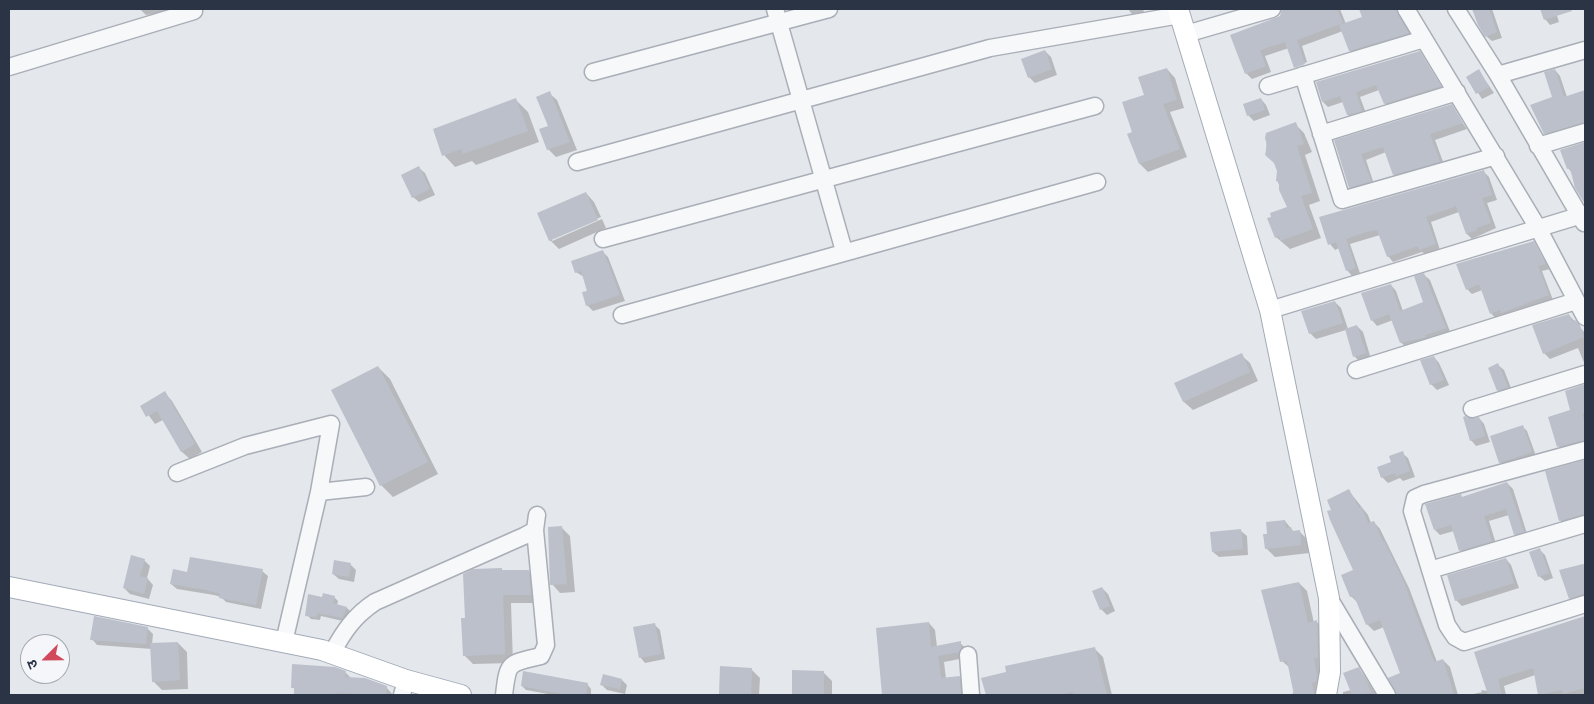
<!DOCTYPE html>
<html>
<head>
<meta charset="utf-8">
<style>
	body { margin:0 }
	#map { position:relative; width:1594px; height:704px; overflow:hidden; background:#e4e7ec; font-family:"PT Sans","Noto Sans Devanagari",sans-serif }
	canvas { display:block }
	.frame { position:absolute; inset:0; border:10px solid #2b3445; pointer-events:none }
	.north { position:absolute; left:20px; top:634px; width:50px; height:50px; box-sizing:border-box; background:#f4f6f9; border:1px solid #a4a8b1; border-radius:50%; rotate:247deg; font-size:14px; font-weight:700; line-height:20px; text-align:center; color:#2b3445 }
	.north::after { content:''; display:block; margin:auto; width:18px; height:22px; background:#d1495b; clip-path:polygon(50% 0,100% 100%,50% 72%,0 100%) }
</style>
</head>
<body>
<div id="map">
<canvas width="1594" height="704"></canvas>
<div class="frame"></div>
<div class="north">उ</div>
</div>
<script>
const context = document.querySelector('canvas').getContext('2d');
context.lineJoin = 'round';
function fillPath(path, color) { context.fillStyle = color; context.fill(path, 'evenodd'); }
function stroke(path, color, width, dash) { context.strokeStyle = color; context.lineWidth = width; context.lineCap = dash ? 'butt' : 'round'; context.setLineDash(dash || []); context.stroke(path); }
const shadow = new Path2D(`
	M140 9H176L177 11 146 15Z
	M1128 9H1143L1145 15 1135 18Z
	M1282 9H1340L1346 24 1364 18 1361 9H1398L1414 39 1356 56 1350 51 1343 31 1302 46 1307 62 1297 66V68L1308 65 1310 70 1301 73 1296 67 1289 48 1265 56 1271 72 1252 79 1246 73 1281 16Z
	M1474 9H1492L1502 38 1492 41 1486 36Z
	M1541 9H1555L1559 22 1550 25 1545 19Z
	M1045 51 1051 57 1057 75 1035 83 1029 77Z
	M1419 52 1445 92 1390 109 1385 103 1379 90 1360 97 1367 116 1354 120 1348 115 1343 102 1328 107 1323 102 1317 83Z
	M1167 69 1175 78 1184 108 1170 112 1187 157 1148 172 1140 164 1134 133 1145 96Z
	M1555 70 1560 76 1567 97 1585 91V129L1550 138 1545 133 1554 98Z
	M1479 71 1494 93 1482 99 1468 77Z
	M549 93 557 100 577 150 556 157 548 149Z
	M1261 99 1266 105 1270 115 1254 121 1248 115Z
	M516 100 528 112 539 142 476 165 472 161 455 167 444 155 434 130Z
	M1451 106 1467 129 1435 140 1445 167 1399 180 1394 174 1386 152 1366 160 1375 187 1355 192 1350 187 1335 141Z
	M1295 124 1304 133 1312 152 1305 155 1320 201 1309 205 1321 238 1290 249 1276 237 1289 208 1277 180 1278 171 1276 164 1266 154 1267 134Z
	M1585 143V201L1572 173 1568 168 1562 151Z
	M419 168 425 173 435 195 419 202 413 197Z
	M1483 171 1489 177 1497 200 1487 203 1496 228 1472 239 1467 234 1459 212 1431 222 1440 250 1426 255 1422 252 1393 262 1388 256 1380 235 1350 244 1360 273 1352 276 1347 270 1339 248 1335 250 1330 244Z
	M586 193 594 202 601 217 552 238V241L602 219 606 228 559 249 550 240Z
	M1533 243 1550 269 1542 271 1553 300 1496 319 1491 313 1482 290 1472 294 1467 289Z
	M603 252 608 257 625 301 593 311 587 305 588 292 584 277 576 272Z
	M1424 275 1430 280 1451 334 1406 348 1401 342 1393 320 1377 326 1372 320 1391 285 1396 291 1403 311 1425 303Z
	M1335 302 1341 308 1348 329 1357 326 1363 332 1371 359 1360 362 1355 357 1346 330 1316 339 1310 333Z
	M1569 315 1585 333V365L1578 348 1550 359 1544 353Z
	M1241 355 1250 363 1258 381 1193 410 1184 402 1176 384Z
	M1434 357 1439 363 1449 385 1437 390 1431 384Z
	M1498 365 1504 370 1513 393 1504 396 1498 390Z
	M378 367 390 379 438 474 393 497 381 485Z
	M1581 387 1585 391V446L1564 452 1559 447Z
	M165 393 172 401 202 452 190 459 182 452 163 420 155 424 142 406Z
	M1464 418H1479L1484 424 1490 442 1476 446 1471 440Z
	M1523 427 1527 431 1536 456 1505 467 1500 462Z
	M1402 453 1408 458 1415 477 1403 481 1400 478 1388 483 1382 477Z
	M1585 462V519L1565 525 1560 520 1547 472Z
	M1507 483 1513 489 1528 537 1521 540 1515 534 1509 515 1489 521 1497 547 1465 556 1460 550 1454 531 1440 535 1435 530 1461 496 1463 498Z
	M1349 491 1368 515 1371 523 1374 522 1380 529 1409 588 1437 662 1443 660 1450 667 1458 695H1399L1397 689 1402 674 1384 627 1374 631 1367 624 1358 603 1351 596 1355 571 1333 510Z
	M1285 521 1294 532 1299 531 1308 540 1309 553 1275 557 1266 548 1269 535Z
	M561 527 570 536 575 592 560 593 552 584Z
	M1241 531 1247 536 1248 555 1219 557 1213 552Z
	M1540 550 1545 555 1553 578 1545 581 1539 576Z
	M1506 559 1511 565 1519 588 1462 606 1456 600Z
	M144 560 150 566 147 578 153 585 149 599 130 594 124 588Z
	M1585 564V602L1576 605 1570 598 1561 571Z
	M351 565 356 570 354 582 339 579 333 574Z
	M262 571 268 576 261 609 226 602 221 597 214 595 177 589 171 584 188 573Z
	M528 571 537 580 539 603H511L513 663 473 664 464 655 467 619Z
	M1299 583 1307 591 1314 623 1317 622 1325 630 1320 695H1291L1294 692 1290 668 1282 661 1274 631 1271 627 1263 591Z
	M1102 588 1108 594 1115 611 1107 615 1101 609Z
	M334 597 338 601 337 605 347 608 351 612 347 622 321 616 320 620 311 619 307 615 323 598Z
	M1585 617V695H1540L1535 675 1504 686 1506 695H1469L1482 692 1481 690 1488 691 1475 653Z
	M929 623 935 630 937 647 960 643 967 649 965 658 944 662 946 679 959 677 966 684 967 695H884L878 629Z
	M655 625 660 630 665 659 645 663 640 657Z
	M147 628 153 634 152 645 178 643 187 652 188 689 162 690 153 681 152 649 97 645 92 639Z
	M1094 648 1103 657 1112 695H987L983 679Z
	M294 665 345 672 351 678 386 687 393 695H294Z
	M721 668 751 669 760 678 759 695H720Z
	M1358 669 1363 674 1376 695H1343V692L1351 690Z
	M794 672H823L832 681V695H793Z
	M622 680 627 685 625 694 607 690 601 684Z
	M587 684 591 689V695H553L526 690 522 686Z`);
const building = new Path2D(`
	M1282 9H1337L1343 23 1297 40 1305 64 1294 68 1285 42 1260 50 1266 66 1245 74 1230 35 1275 18 1280 16Z
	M1359 9H1396L1409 33 1349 51 1339 25 1362 17Z
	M1472 9H1489L1497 32 1485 37 1478 25Z
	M1540 9H1571L1572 11 1544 20Z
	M1045 50 1052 69 1028 78 1021 59Z
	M1420 51 1441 86 1384 104 1376 85 1356 92 1362 111 1347 115 1340 96 1322 102 1316 82Z
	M1167 68 1177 100 1163 104 1180 149 1139 164 1127 134 1132 132 1122 102 1144 95 1138 77Z
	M1479 69 1489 87 1476 94 1466 77Z
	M1555 69 1564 97 1585 90V122L1544 134 1530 105 1552 97 1544 72Z
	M550 91 570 142 547 150 539 129 548 126 536 97Z
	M516 98 528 131 463 154 461 149 442 156 433 129Z
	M1261 98 1265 110 1247 116 1243 104Z
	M1452 104 1463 123 1430 134 1440 162 1393 175 1383 147 1361 154 1371 181 1349 188 1334 140Z
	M1296 122 1304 144 1297 146 1312 193 1301 196 1313 229 1280 241 1279 236 1275 238 1267 218 1271 217 1270 213 1287 207 1279 190V182L1276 181 1277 171 1274 163 1265 155 1267 145 1265 138 1266 133Z
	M1585 142V204L1575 188 1570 168 1567 169 1560 150Z
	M419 166 430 189 412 198 401 175Z
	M1484 170 1492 195 1482 198 1491 223 1476 228 1477 230 1466 234 1456 206 1426 217 1436 244 1419 250 1418 246 1387 257 1377 230 1366 232 1346 239 1356 268 1346 271 1336 242 1328 245 1319 217Z
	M586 192 598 220 549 241 537 213Z
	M1534 241 1546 264 1538 266 1549 295 1501 313 1500 310 1490 314 1479 284 1466 290 1456 264Z
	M603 250 620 295 586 306 582 292 587 291 581 271 575 273 571 261Z
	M1424 273 1446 328 1425 335 1426 337 1400 343 1389 314 1371 321 1361 293 1391 284 1400 311 1423 302 1414 276Z
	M1335 301 1343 323 1309 334 1301 311Z
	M1569 314 1572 321 1575 320 1580 325 1584 337 1543 354 1532 325Z
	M1357 325 1366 353 1353 357 1345 329Z
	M1242 353 1250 372 1183 402 1174 383Z
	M1434 356 1444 380 1430 385 1420 360Z
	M1498 363 1508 387 1497 391 1488 368Z
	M378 366 428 462 380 486 331 390Z
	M1585 384V413L1582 414 1585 424V440L1557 447 1548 417 1570 410 1565 391Z
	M165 391 195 444 181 452 157 411 146 417 140 406Z
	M1465 416 1470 419 1479 417 1485 436 1470 441 1463 417Z
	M1523 425 1532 452 1499 463 1490 436Z
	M1403 451 1410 471 1396 476 1395 473 1381 478 1377 467 1391 462 1389 456Z
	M1585 460V514L1559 521 1545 471Z
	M1507 482 1524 532 1514 535 1506 509 1484 516 1492 541 1459 551 1451 525 1434 530 1425 504 1461 494 1462 497Z
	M1349 489 1359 508 1361 506 1368 523 1374 521 1383 542 1384 541 1403 580 1434 662 1443 659 1454 695H1397L1388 678 1400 673 1380 620 1366 625 1354 596 1350 597 1341 575 1353 570 1330 520 1327 511 1331 510 1327 500Z
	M1285 520 1286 528 1291 527 1292 531 1300 530 1301 545 1265 549 1263 534H1267L1266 522Z
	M562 526 567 584 550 585 548 527Z
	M1241 529 1243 549 1212 552 1210 532Z
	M1540 548 1549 573 1538 577 1529 552Z
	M131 555 145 559 140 576 148 578 144 594 123 588Z
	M190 557 263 569 256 605 219 598 220 594 207 590 170 584 173 569 187 572Z
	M1506 558 1514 583 1455 601 1447 575Z
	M334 560 351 563 349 577 332 574Z
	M1583 564 1585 570V593L1569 599 1559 570Z
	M502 568V570H529L531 595H503L505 654 463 656 461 618H465L463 574 473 569Z
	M1299 582 1308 623 1317 620 1318 658H1314L1317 676 1316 682 1312 683 1314 695H1294L1287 661 1280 662 1261 590Z
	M1102 587 1110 606 1100 610 1092 591Z
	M323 593 335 596 333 603 347 607 342 618 317 613V617L305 616 308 594 322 597Z
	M94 616 148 627 146 644 90 640Z
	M1585 616V688L1563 694 1562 690 1538 695 1533 668 1498 679 1502 695H1488L1474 652Z
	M929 622 931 647 961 641V648L959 652 938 656 941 678 960 676 961 695H882L876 628Z
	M655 623 661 654 639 658 633 627Z
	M178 642 180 680 152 682 150 643Z
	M1095 647 1107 695H1073V692L1058 695H986L981 678 1006 672 1005 666Z
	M292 664 335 667 346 671 345 677 365 678 387 686 386 695 335 693V695H294V688H291Z
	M720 666 752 668 751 695H719Z
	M1359 667 1372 693 1352 695 1343 673Z
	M792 670 824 671V695H792Z
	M523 671 588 683 586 695H568L521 686Z
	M603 674 622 679 620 689 600 685Z`);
const minor = new Path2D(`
	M775 9 844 251
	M1406 9 1538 228 1585 317
	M1456 9 1498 75 1584 223
	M1186 34 1272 9
	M9 67 194 11
	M593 72 829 9
	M1303 75 1342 200 1496 156
	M1498 75 1585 50
	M1268 86 1424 39
	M1321 134 1457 92
	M1538 146 1585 132
	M577 162 990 48 1180 15
	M603 239 1095 106
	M1270 310 1585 214
	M622 315 1097 182
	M1356 370 1576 301
	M1472 409 1585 374
	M1585 450 1424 494 1415 498 1412 511 1447 625 1455 637 1464 642 1585 604
	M177 473 245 446 331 424 319 492
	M1430 570 1585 524
	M1329 598 1387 695
	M284 642 319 492 366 487
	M332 653C344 631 354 616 375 602L524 536 535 530 537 515
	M968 655 971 695
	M402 695 406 680
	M504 695C508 661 508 664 541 656L546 645 535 530`);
const major = new Path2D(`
	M1178 9 1270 310 1329 598 1330 672 1326 695
	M9 587 322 650 406 680 461 695`);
fillPath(shadow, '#0003');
fillPath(building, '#bbc0ca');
stroke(minor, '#a9aeb7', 19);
stroke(major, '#a3abb8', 22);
stroke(minor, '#f7f8fa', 16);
stroke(major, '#fff', 20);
</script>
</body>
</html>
